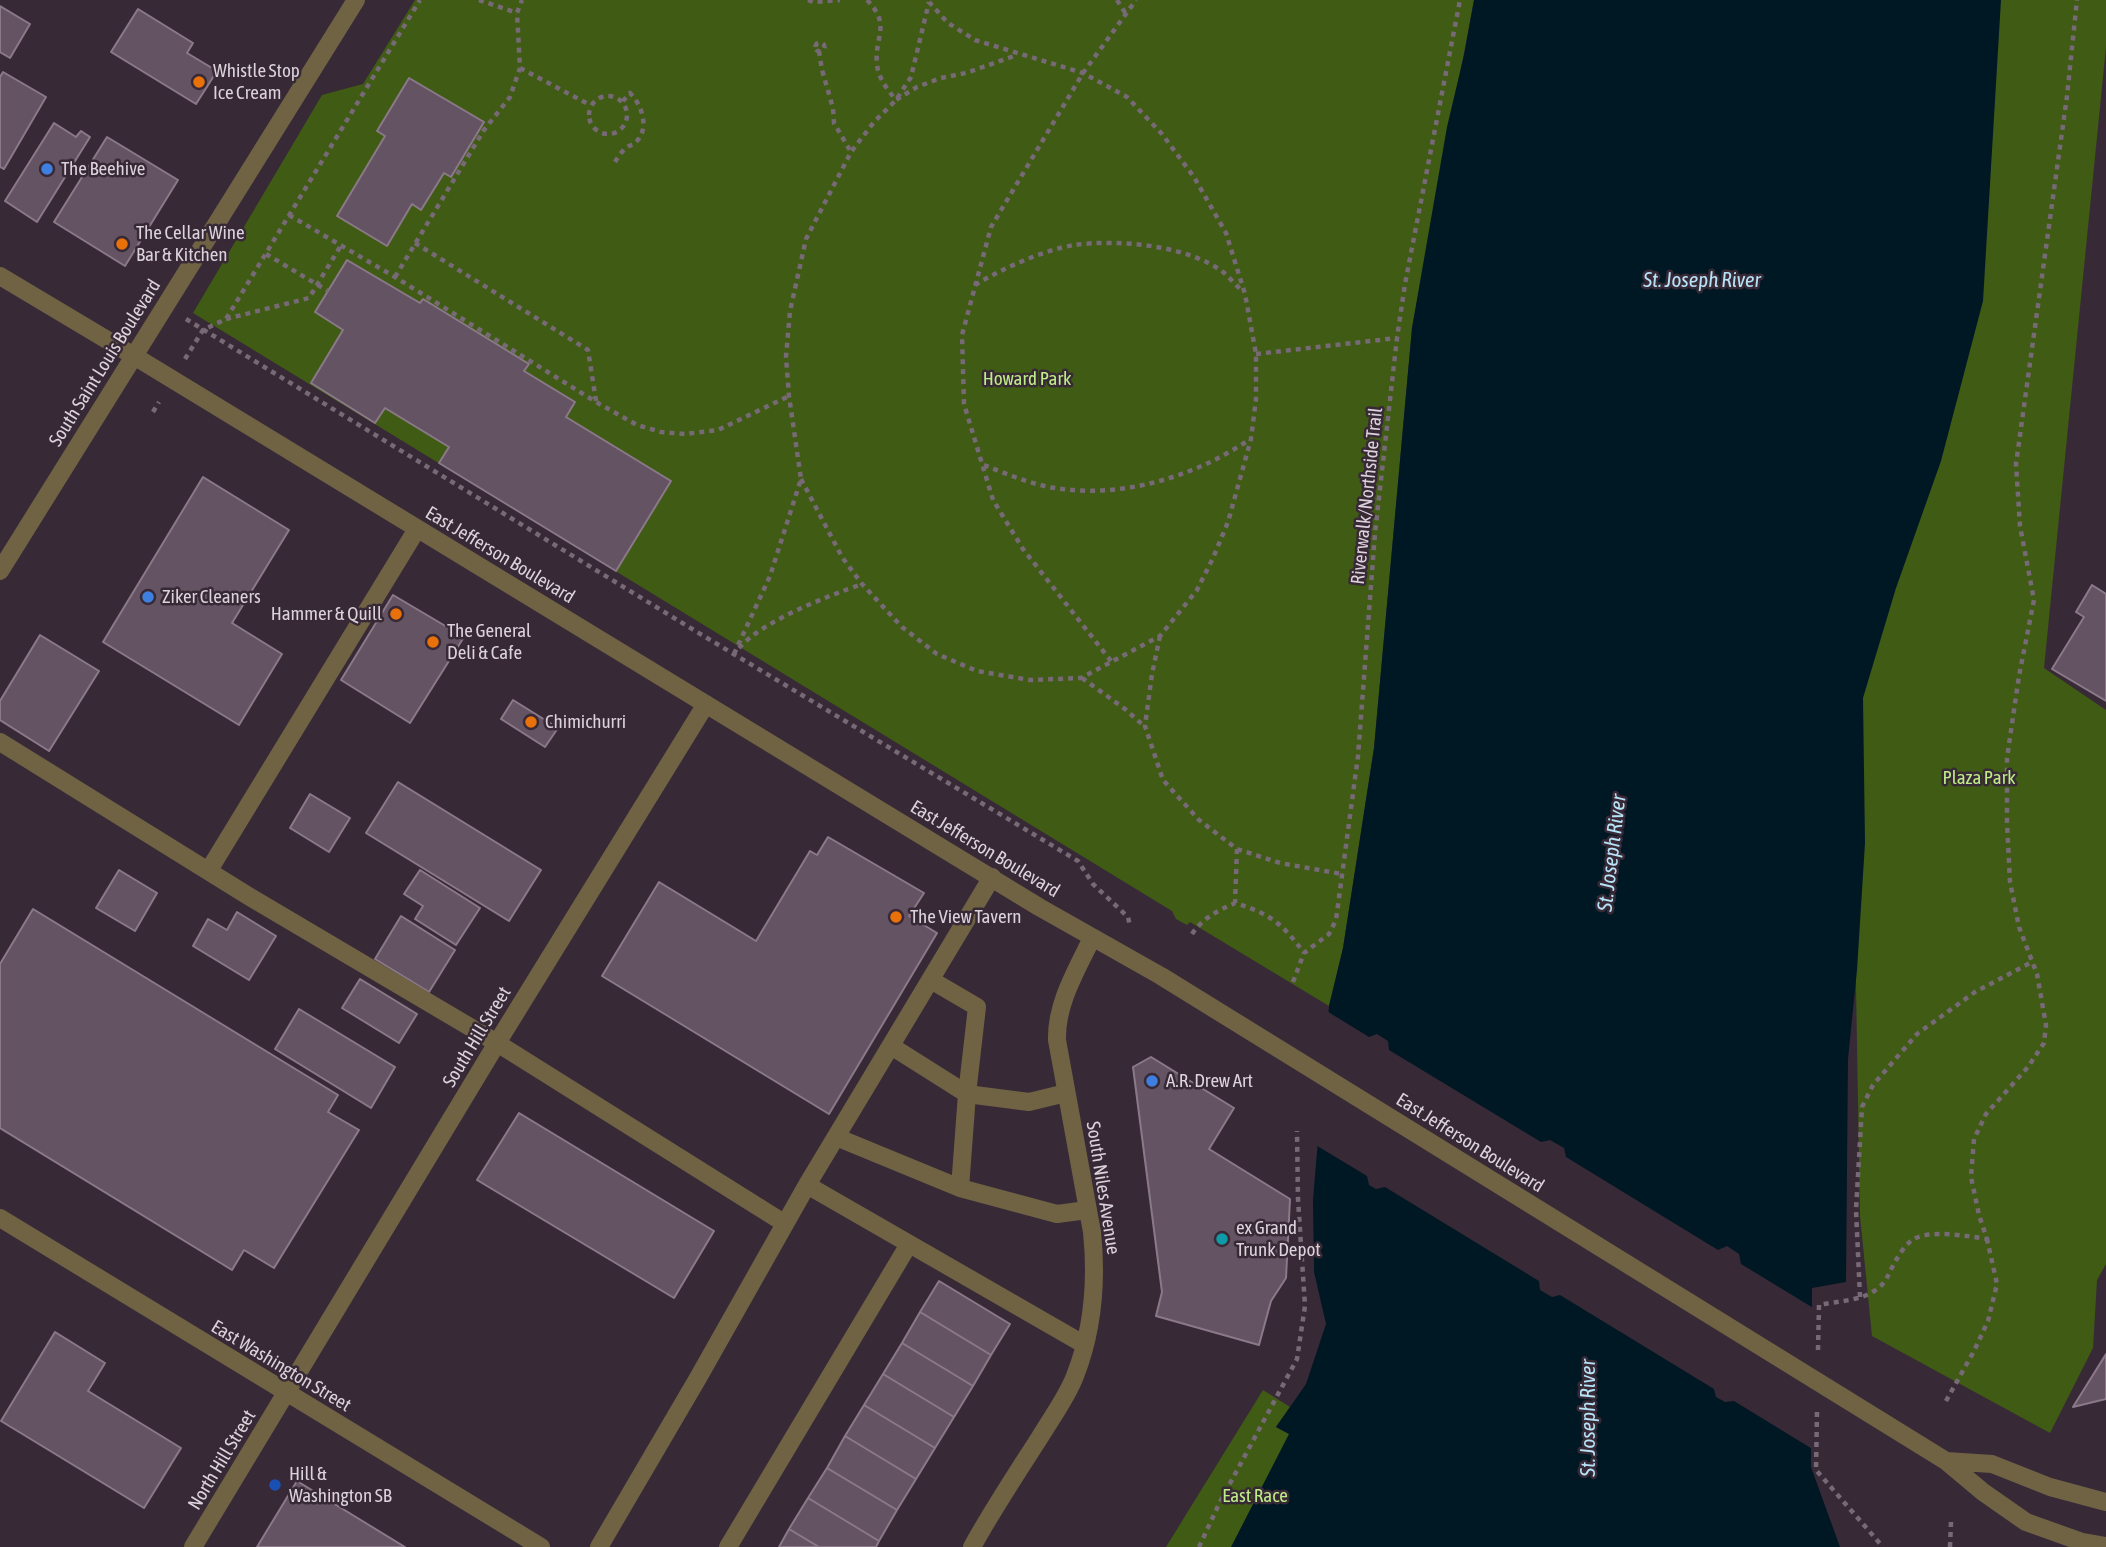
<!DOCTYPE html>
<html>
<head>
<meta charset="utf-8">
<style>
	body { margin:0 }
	canvas { display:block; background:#382936 }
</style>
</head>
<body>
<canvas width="2106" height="1547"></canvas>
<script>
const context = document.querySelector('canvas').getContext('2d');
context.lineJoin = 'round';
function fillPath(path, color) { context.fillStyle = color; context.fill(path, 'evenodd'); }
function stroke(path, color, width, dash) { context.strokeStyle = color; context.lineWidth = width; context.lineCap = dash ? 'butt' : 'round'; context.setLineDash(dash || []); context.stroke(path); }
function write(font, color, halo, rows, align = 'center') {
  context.font = font + ' "Asap Condensed",sans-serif'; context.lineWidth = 5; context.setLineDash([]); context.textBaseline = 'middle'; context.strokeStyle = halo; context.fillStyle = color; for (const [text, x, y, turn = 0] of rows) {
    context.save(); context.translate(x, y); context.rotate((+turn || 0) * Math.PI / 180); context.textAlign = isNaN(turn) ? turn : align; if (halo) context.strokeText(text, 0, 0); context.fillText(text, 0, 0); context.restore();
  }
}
const green = new Path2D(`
	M415 0H1474L1412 328 1374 748 1343 948 1329 1006 1190 922 1187 925 1176 919 1172 911 193 313 322 95 363 84Z
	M1990 0H2106V47L2044 668 2106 710V1264L2097 1280 2093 1348 2050 1433 1872 1336 1860 1216 1851 700Z
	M1263 1390 1290 1407 1276 1427 1289 1434 1318 1547H1166Z`);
const water = new Path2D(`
	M1474 0H2001L1983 301 1941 461 1896 588 1863 698 1865 843 1857 970 1848 1059 1846 1282 1812 1288 1811 1467 1840 1547H1231L1289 1434 1276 1427 1306 1384 1326 1324 1314 1272 1313 1200 1329 1006 1343 948 1374 748 1412 328 1447 127 1464 55Z`);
const pier = new Path2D(`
	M1325 1010 1369 1037 1377 1034 1388 1041 1389 1050 1541 1142 1550 1140 1564 1148 1566 1157 1718 1250 1727 1246 1739 1254 1741 1264 1815 1309 1814 1450 1734 1401 1725 1402 1716 1397 1714 1389 1560 1295 1552 1297 1540 1290 1539 1281 1385 1187 1376 1189 1369 1185 1367 1176 1314 1144Z`);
const building = new Path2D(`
	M0 6 30 24 10 58 0 52Z
	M138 9 193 43 187 53 217 71 196 104 111 52Z
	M3 72 46 97 4 169 0 167V77Z
	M409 78 484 122 451 177 444 173 421 210 412 204 387 246 337 216 385 136 377 131Z
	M54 123 76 137 81 131 90 137 37 222 5 201Z
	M107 137 178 180 125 266 54 222Z
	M347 260 420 303 423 299 529 364 524 371 575 402 566 417 671 481 616 571 439 463 449 447 385 408 375 423 311 383 343 330 315 312Z
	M203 477 289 530 232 623 282 654 239 725 103 642Z
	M2092 585 2106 594V701L2052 669 2084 617 2076 612Z
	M393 595 464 637 410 723 341 680Z
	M40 635 99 671 49 751 0 720V701Z
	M513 700 558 728 545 747 501 719Z
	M398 782 541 870 509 921 366 833Z
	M310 794 350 818 329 852 290 828Z
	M828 837 924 893 909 916 937 933 829 1114 602 976 659 882 756 941 810 851 817 855Z
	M119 870 157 893 135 931 96 908Z
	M420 870 480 908 456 945 415 919 423 906 404 894Z
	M33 909 338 1095 328 1112 359 1130 274 1268 244 1250 232 1270 0 1128V964Z
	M237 912 276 936 249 980 193 946 208 919 227 930Z
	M401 916 455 950 429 992 375 959Z
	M360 979 417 1014 399 1043 342 1008Z
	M299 1009 395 1067 371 1108 275 1049Z
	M1151 1057 1234 1108 1209 1149 1290 1199 1286 1278 1271 1301 1259 1345 1156 1316 1162 1292 1133 1067Z
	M519 1113 714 1231 674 1298 477 1180Z
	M939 1281 1010 1324 991 1355 920 1312Z
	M920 1312 991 1355 973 1386 902 1343Z
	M55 1332 105 1363 88 1391 181 1448 144 1508 1 1421Z
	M902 1343 973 1386 954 1417 883 1374Z
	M2106 1354V1399L2073 1407Z
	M883 1374 954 1417 935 1448 864 1405Z
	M864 1405 935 1448 916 1479 845 1436Z
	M845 1436 916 1479 897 1510 827 1468Z
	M827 1468 897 1510 879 1541 808 1498Z
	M297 1481 405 1547H257Z
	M808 1498 879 1541 876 1547H819L789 1529Z
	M789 1529 819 1547H779Z`);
const path = new Path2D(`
	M479 0 517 13
	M808 0 813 2 840 0
	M867 0C892 26 874 35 877 65 879 79 887 89 896 100L917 87 941 78 966 73 1017 55
	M1117 0 1126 14
	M815.5 47a4.5 4.5 0 1 1 9 0a4.5 4.5 0 1 1-9 0Z
	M819 51 822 70 833 108 834 123 851 152
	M520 68 590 105
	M589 115a19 19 0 1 1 38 0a19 19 0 1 1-38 0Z
	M615 162C618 157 622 151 626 148 629 145 634 145 636 142 650 128 642 105 630 93L622 102
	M289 215 395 277 596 402 637 425 661 432 685 434 718 430 789 396
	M415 243 588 350 596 401
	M266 254 328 291
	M395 277 484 130 510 97 520 68 517 13 522 0
	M975 285C1001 269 1044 250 1074 245 1118 239 1187 245 1223 272 1230 278 1236 285 1242 291
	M186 319 697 632 1078 861 1093 884 1128 917 1130 926
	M226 319 309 298 340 247
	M1256 354 1397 338
	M185 359 203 330 226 319 420 0
	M153 412 159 402
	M984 465C1009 475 1035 486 1062 489 1110 495 1159 485 1204 465 1220 458 1236 448 1251 439
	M801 479 842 557 862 584 902 627 937 654 977 671 1030 680 1081 678 1160 636 1197 590 1213 558 1228 522 1251 439 1256 399V354L1245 294 1226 233 1194 177 1162 134 1127 97 1083 73 975 40 948 23 929 2
	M1160 636 1152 674 1145 726 1163 780 1199 820 1237 849 1280 863 1342 874
	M739 648C764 620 826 597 862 584
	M734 654 770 576 801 479 789 396 786 357 790 311 806 239 851 152 874 122 896 100 911 77 929 2
	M1111 661 1023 549 993 500 964 404 962 335 991 227 1083 73 1136 0
	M1082 678 1125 709 1144 726
	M1237 849 1235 903C1269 913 1283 924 1304 953
	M1192 934C1203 918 1217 911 1235 903
	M1293 982 1304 953 1329 934 1336 920 1358 756 1375 533 1397 338 1405 284 1460 0
	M1860 1297 1856 1210 1862 1107 1873 1085 1917 1034 1975 992 2032 962
	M1818 1350 1819 1305C1837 1301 1862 1301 1877 1289 1887 1282 1889 1272 1895 1262 1899 1255 1905 1245 1912 1240 1929 1229 1967 1236 1987 1239L1979 1215 1971 1177 1974 1139 1986 1114 2028 1067 2044 1043 2046 1025 2037 974 2019 927 2010 882 2007 822V758L2019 676 2034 600 2020 526 2016 464 2067 96 2077 0
	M1946 1401 1974 1351 1988 1321 1997 1284 1987 1239
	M1817 1412 1816 1470 1883 1547
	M1199 1547 1220 1502 1297 1359 1305 1306 1298 1199 1297 1131
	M1950 1547 1951 1522`);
const minor = new Path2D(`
	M0 276 134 356 1039 907 1161 976 1946 1461 1983 1492 2026 1522 2082 1542 2106 1546
	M0 571 356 0
	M0 742 250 897 497 1043 784 1223
	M209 870 417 529
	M931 980 977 1007 967 1094 960 1188 1057 1214 1087 1210
	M891 1046 967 1094 1029 1102 1066 1093
	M836 1137 960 1188
	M807 1185 1085 1345
	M0 1218 541 1547
	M1946 1461 1992 1464 2050 1487 2106 1502
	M193 1547 497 1043 706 704
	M599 1547 698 1378 807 1185 992 877
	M728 1547 909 1244
	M972 1547C993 1509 1017 1473 1040 1437 1052 1417 1067 1397 1075 1376 1093 1330 1097 1281 1092 1232L1057 1040C1056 1004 1076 971 1092 938`);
const markers = [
	[199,82,7,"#e8710a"],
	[47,169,7,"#3f7fe0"],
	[122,244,7,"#e8710a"],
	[148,597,7,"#3f7fe0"],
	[396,614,7,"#e8710a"],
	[433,642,7,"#e8710a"],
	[531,722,7,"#e8710a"],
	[896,917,7,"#e8710a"],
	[1152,1081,7,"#3f7fe0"],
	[1222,1239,7,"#0f9aa8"],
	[275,1485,7,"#1a4fb4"]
];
const poiNames = [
	["Whistle Stop",213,71],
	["Ice Cream",213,93],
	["The Beehive",61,169],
	["The Cellar Wine",136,233],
	["Bar & Kitchen",136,255],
	["Ziker Cleaners",162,597],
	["Hammer & Quill",382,614,"right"],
	["The General",447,631],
	["Deli & Cafe",447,653],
	["Chimichurri",545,722],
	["The View Tavern",910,917],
	["A.R. Drew Art",1166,1081],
	["ex Grand",1236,1228],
	["Trunk Depot",1236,1250],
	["Hill &",289,1474],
	["Washington SB",289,1496]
];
const streetNames = [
	["South Saint Louis Boulevard",105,363,-58],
	["Riverwalk/Northside Trail",1367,496,-84],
	["East Jefferson Boulevard",500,555,31],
	["East Jefferson Boulevard",985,849,31],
	["South Hill Street",477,1037,-59],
	["East Jefferson Boulevard",1470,1143,32],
	["South Niles Avenue",1103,1188,81],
	["East Washington Street",281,1366,31],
	["North Hill Street",222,1460,-59]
];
const parkNames = [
	["Howard Park",1027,379],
	["Plaza Park",1979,778],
	["East Race",1255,1496]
];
const waterNames = [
	["St. Joseph River",1702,280],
	["St. Joseph River",1612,853,-83],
	["St. Joseph River",1588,1418,-90]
];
fillPath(green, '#3f5b14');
fillPath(water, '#001824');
fillPath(pier, '#382936');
fillPath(building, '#645362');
stroke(building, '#8b7989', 2);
stroke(path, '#776a76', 4.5, [5, 5]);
stroke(minor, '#6f6344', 18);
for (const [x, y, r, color] of markers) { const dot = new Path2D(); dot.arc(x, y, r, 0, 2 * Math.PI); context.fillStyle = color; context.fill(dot); stroke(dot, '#382936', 2.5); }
write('19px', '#dcd2db', '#382936', poiNames, 'left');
write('19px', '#dcd2db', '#382936', streetNames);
write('19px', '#beec87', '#382936', parkNames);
write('italic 21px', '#b6e3f8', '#382936', waterNames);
</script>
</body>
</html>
